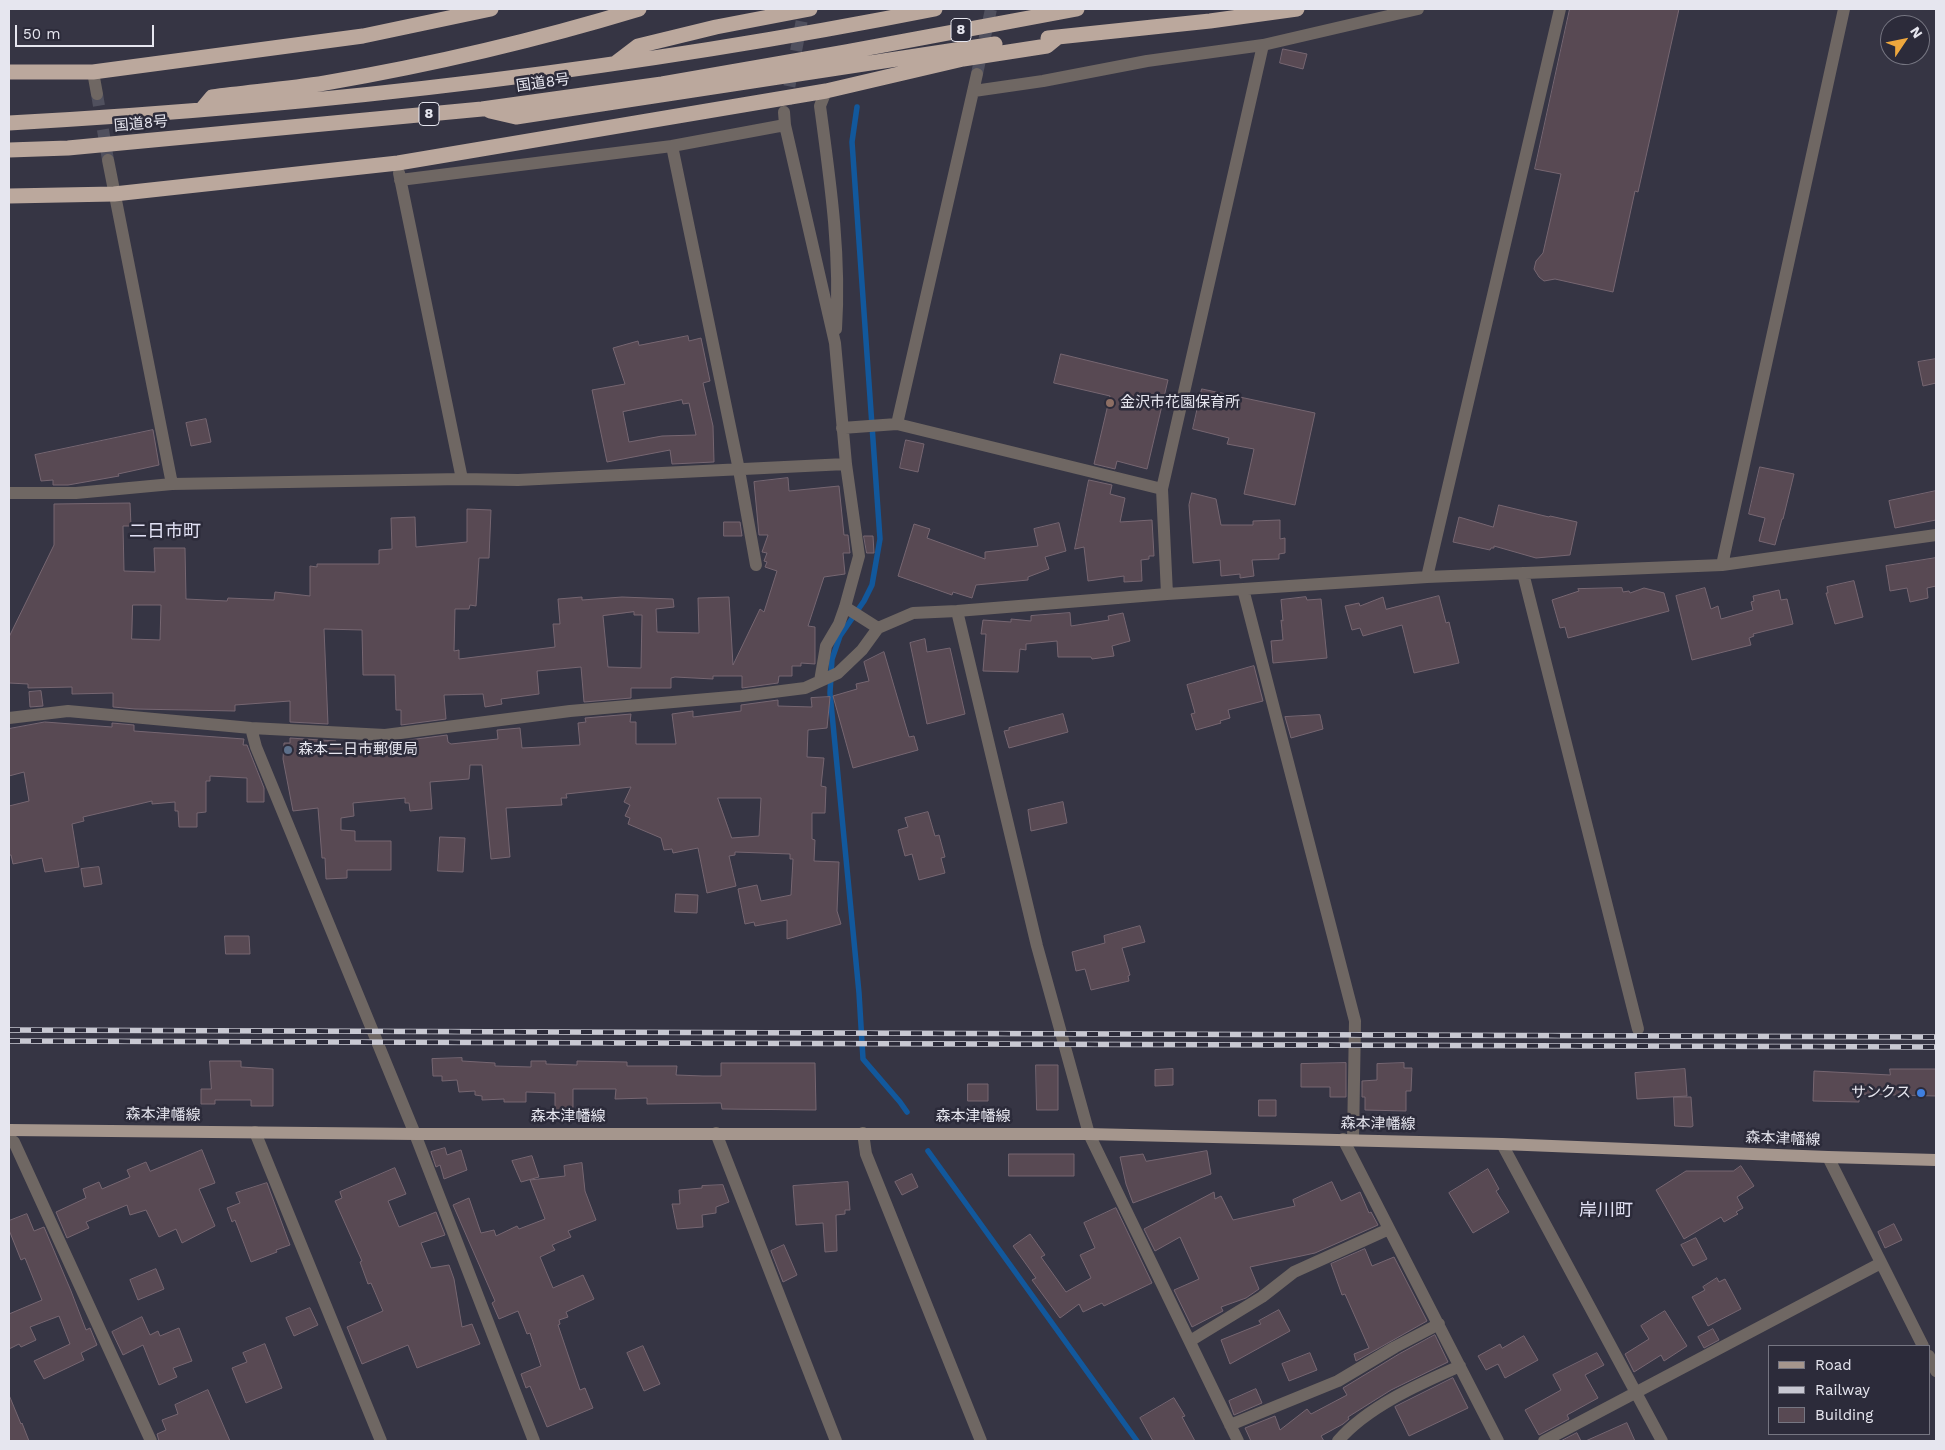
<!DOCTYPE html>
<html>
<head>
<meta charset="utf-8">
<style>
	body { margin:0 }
	#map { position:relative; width:1945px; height:1450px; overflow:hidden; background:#363544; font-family:"Work Sans",sans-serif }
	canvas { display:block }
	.frame { position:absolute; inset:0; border:10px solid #e6e6ef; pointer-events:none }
	.legend { position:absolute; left:1768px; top:1345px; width:162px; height:90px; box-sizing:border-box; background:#2c2b3a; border:1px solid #767682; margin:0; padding:6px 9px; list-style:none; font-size:15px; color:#e6e6ef }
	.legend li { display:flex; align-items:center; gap:10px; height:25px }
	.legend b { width:25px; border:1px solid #767682 }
	.north { position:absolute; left:1880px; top:15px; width:50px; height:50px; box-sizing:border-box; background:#2c2b3a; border:1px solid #767682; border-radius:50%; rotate:56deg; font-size:14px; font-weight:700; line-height:20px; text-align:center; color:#e6e6ef }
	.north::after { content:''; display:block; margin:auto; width:18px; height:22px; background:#eea73d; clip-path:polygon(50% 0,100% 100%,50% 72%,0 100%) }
	.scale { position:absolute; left:15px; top:25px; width:139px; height:22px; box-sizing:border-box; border:2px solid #e6e6ef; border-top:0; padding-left:6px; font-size:15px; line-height:18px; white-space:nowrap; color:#e6e6ef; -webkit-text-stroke:4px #2c2b3a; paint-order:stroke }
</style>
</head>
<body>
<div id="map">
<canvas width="1945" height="1450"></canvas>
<div class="frame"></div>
<ul class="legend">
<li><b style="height:6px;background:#a5968d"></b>Road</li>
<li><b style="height:6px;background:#c8c8d2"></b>Railway</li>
<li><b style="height:14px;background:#584953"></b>Building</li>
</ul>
<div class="north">N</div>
<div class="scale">50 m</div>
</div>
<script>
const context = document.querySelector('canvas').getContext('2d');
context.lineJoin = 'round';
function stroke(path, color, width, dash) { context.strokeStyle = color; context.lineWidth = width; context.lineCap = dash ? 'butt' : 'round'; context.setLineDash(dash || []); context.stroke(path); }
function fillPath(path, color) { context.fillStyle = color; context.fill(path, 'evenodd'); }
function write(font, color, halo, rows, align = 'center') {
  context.font = font + ' "Work Sans","Noto Sans JP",sans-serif'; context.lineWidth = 5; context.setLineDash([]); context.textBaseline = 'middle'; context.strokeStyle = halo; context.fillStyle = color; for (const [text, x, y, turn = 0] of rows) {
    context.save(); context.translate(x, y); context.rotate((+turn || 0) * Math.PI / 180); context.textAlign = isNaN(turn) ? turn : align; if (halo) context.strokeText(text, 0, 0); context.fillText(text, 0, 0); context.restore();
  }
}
const stream = new Path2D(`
	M857 107 852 142 880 539 872 585 864 601 840 636 832 659 830 693 859 993 863 1059 900 1102 907 1112
	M928 1151 1137 1441`);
const building = new Path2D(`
	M1570 9H1679L1638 192 1635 191 1613 292 1555 279 1544 281 1539 277 1534 269 1536 261 1543 253 1561 174 1535 169Z
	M1283 49 1307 54 1303 69 1280 63Z
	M688 336 689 341 701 338 710 381 703 383 713 426 714 462 672 464 670 450 607 462 592 390 625 384 613 348 638 341 639 345ZM682 400 683 404 689 403 696 435 662 436 629 442 623 412Z
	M1061 354 1168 380 1147 469 1117 461 1115 469 1094 464 1110 396 1054 383Z
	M1936 359V383L1923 386 1918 362Z
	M1202 389 1315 413 1295 505 1244 494 1254 449 1227 444 1229 438 1193 429Z
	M206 419 211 442 191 446 186 423Z
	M153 430 159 465 118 474 119 476 68 485H53V480L41 481 35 455Z
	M906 440 924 444 918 472 900 468Z
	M1760 467 1794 474 1783 519H1782L1775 545 1759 541 1765 518 1749 514Z
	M788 478 789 491 839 486 844 535H848L850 553H843L845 574 824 577 808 626 815 627V664L801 663V666H792V676H779L778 683 742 688V676H713V679L675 677 671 678V688H631V698L584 702 581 667 537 671 539 694 501 699 502 704 485 707 483 694 444 695 446 719 401 725V710H396L395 675H363L362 630 324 629 328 724 290 722V701L235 705V711L135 709 113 707V693L72 694V687L28 688V684L9 683V637L54 545V504L130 503 131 526H123L124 571 155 572 154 548H185L186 599 227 601 228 598 274 600 275 592 310 596V566L317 567V564H379V550L392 549 391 518 415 517 416 547 467 542V509L491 510 489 558H479L476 606 470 605 469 609H455L454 651 459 650V659L555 647 553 624H560L558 599 582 597V600L622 597 673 599 674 607 656 609 657 632 699 633 698 598 729 597 733 665 760 609 764 612 777 571 765 567 767 562 764 561 767 553 762 552 768 535H759L754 482ZM133 605H161L160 640 132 639ZM634 612V615H642L641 668 608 667 603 616Z
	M1089 480 1112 485 1110 494 1125 498 1120 522 1152 520 1154 556H1149V559L1141 560 1142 581 1124 582V576L1088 581 1084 547 1075 549Z
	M1936 491V520L1895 528 1889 501Z
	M1192 493 1216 499 1221 525H1253V521L1280 520V539L1285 538V553L1279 554V559L1252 560 1254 576 1240 578V574L1221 576 1220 560 1193 563 1189 505Z
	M1499 505 1549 517 1550 516 1577 522 1570 555 1536 558 1494 546V548H1491L1490 550 1453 542 1459 517 1493 527Z
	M724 522H740L742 536H724Z
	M1059 523 1066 551 1045 557 1049 569 1028 577V580L976 585 972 598 953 592 952 595 898 576 914 524 930 529 927 538 985 559V552L1038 546 1034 529Z
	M864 536H873L874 553H867Z
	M1936 558V586L1927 588 1928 598 1910 602 1907 588 1890 591 1886 566Z
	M1854 581 1863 617 1835 624 1826 593H1828L1827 587Z
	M1622 588 1623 592 1629 591 1630 593 1644 588 1664 593 1669 611 1568 638 1565 627 1560 628 1552 600 1579 591 1578 589Z
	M1705 588 1711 609 1718 606 1721 619 1753 610 1751 602 1754 601 1753 596 1779 590 1781 600 1787 599 1793 624 1753 634 1754 636 1749 638 1751 645 1692 660 1676 596Z
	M1439 596 1446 623 1449 622 1459 663 1414 673 1402 625 1363 636 1360 628 1352 630 1345 606 1359 603 1360 606 1383 597 1386 609Z
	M1306 597 1307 600 1321 599 1327 658 1273 663 1271 641 1283 640 1281 620 1283 621 1281 600Z
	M1070 613 1071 626 1109 620 1108 616 1123 613 1130 641 1112 646 1114 656 1092 659 1091 657H1058L1057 641 1026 644V650L1020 649 1018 672 983 671 986 634H981L983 620 1011 622V619L1031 621V616Z
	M925 639 927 652 950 648 965 714 927 724 910 643Z
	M884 652 909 737 914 736 918 750 853 768 833 696 857 689 856 684 869 681 864 662Z
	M1254 666 1263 701 1228 710 1230 718 1220 721 1221 723 1196 730 1191 714 1195 713 1187 685Z
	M41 691 43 706 30 707 29 692Z
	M830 697 827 728 808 730 807 757 824 758 821 786 826 787 825 813H812V839L815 840 814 861 839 862 837 911 841 924 787 939V920L755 926 754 922 745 924 738 889 757 885 761 901 791 895 793 859H790V854L735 852V855L729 856 736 886 707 893 698 848 673 853 672 849 664 850 661 838 628 824 630 818 625 816 630 805 624 802 631 787 566 794 567 798H561L562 805 506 808 510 857 491 859 482 765H470L469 779 430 782 432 809 410 811 409 803H405V798L353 803 354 816 341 818V830L355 831V841H391V870H347V878L326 879 325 858H322L318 808 293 811 283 759 284 743H290V738L336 741V745L386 743 447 735 448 742 451 744 498 739 497 730 520 728 522 748 580 745 578 723 586 722 585 718 631 714 630 722H636V744H676L672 714 693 711V717L741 711V705L778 700V706L812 707 811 698ZM718 798H761L759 836 732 838Z
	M1063 714 1068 732 1009 748 1004 731 1009 730V728Z
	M1320 715 1323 729 1291 738 1285 717Z
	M45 722 112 727V723L134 725V731L244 739 243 745H247L264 788V802H247V778L210 776V781H206V812L197 813V827H179L178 811H175V802L152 804V801L83 817 84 821 72 824 79 867 45 872 42 858 13 864 11 855H9V806L29 801 24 772 9 776V729Z
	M1063 802 1067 823 1031 831 1028 810Z
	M928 812 935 836 939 835 945 857 941 858 945 873 919 880 912 854 905 856 898 830 908 827 905 818Z
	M440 837 465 838 463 872 438 871Z
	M99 867 102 884 84 887 81 869Z
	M676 894 698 895 697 913 675 912Z
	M1140 926 1145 942 1122 948 1130 975 1128 976 1129 981 1091 990 1085 969 1076 971 1072 952 1105 943 1104 936Z
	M225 936H249L250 954H226Z
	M462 1058V1061L495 1063V1066L531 1067V1061H546V1064L577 1065V1061L627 1062V1066H677L676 1075 703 1076H721V1063H815L816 1110 722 1109 721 1103 647 1104V1098L615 1099 616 1089H573V1111L555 1110V1093L526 1092V1102H504V1099L482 1100V1096L475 1095V1091L459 1092 457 1080 442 1081V1076H433L432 1059Z
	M210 1061H241V1067L273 1069V1106H251V1100H215V1104H201V1089H211Z
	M1346 1063V1097H1330V1087H1301V1064Z
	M1404 1063V1068H1412L1411 1091H1406V1111L1365 1110V1097H1362V1081L1377 1080V1064Z
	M1036 1065H1058V1110H1037Z
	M1173 1069V1085L1155 1086V1070Z
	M1685 1069 1687 1096 1637 1099 1635 1073Z
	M1890 1069H1936V1096L1859 1094V1102L1813 1101 1814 1071 1890 1075Z
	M968 1084H988V1101H968Z
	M1674 1097H1691L1693 1126 1691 1127 1675 1126Z
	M1259 1100H1276V1116H1259Z
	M445 1148 447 1155 461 1150 467 1170 444 1179 440 1165 436 1167 431 1152Z
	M202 1150 215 1183 199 1189 215 1226 182 1243 176 1229 159 1237 146 1210 130 1215 127 1205 86 1222 89 1228 67 1238 56 1212 86 1198 83 1189 99 1182 102 1189 130 1177 127 1170 146 1162 150 1171Z
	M1207 1151 1211 1174 1133 1203 1126 1184 1120 1157 1143 1154 1146 1161Z
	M1009 1154H1074V1176H1009Z
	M532 1156 539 1177 521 1182 512 1161Z
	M582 1163 585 1191 596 1220 568 1231 571 1237 552 1245 555 1250 540 1257 553 1288 583 1275 594 1299 566 1312 568 1317 559 1320 560 1324 558 1325 580 1390 585 1388 593 1408 547 1427 530 1386 526 1388 521 1374 541 1366 530 1333 527 1334 518 1311 499 1319 492 1303 495 1301 453 1205 469 1198 481 1233 494 1230 496 1236 517 1226 519 1229 545 1219 530 1180 565 1176 564 1166Z
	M1741 1166 1754 1186 1737 1197 1743 1208 1736 1212 1738 1214 1724 1222 1721 1217 1684 1239 1656 1190 1686 1171H1733Z
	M395 1168 406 1194 388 1201 399 1227 436 1212 445 1235 421 1243 431 1268 449 1265 454 1279 462 1327 472 1324 480 1344 417 1368 408 1345 362 1364 347 1327 383 1311 371 1283 368 1284 360 1262 362 1261 335 1201 342 1198 340 1192Z
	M1488 1169 1499 1189 1496 1191 1509 1212 1473 1233 1449 1193Z
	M912 1174 918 1187 902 1195 895 1182Z
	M848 1182 850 1210H845V1214L836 1215 837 1251 825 1252 823 1223 796 1225 793 1186Z
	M1332 1182 1341 1201 1360 1192 1369 1213 1371 1212 1378 1225 1315 1253 1250 1267 1259 1289 1246 1298 1221 1307 1223 1311 1192 1327 1174 1290 1199 1279 1180 1237 1155 1251 1144 1229 1214 1192 1215 1199 1221 1196 1233 1220 1295 1206 1293 1200Z
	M267 1183 290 1245 276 1250 277 1252 251 1262 235 1220 232 1222 227 1208 240 1203 236 1193Z
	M723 1185 729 1202 716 1207V1213L702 1215 703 1227 677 1229 672 1204H680L679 1190 702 1188V1186Z
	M1116 1208 1152 1283 1104 1306 1102 1303 1083 1312 1079 1304 1060 1318 1032 1280 1036 1278 1013 1246 1030 1234 1045 1255 1041 1257 1066 1292 1091 1278 1080 1255 1095 1248 1084 1223Z
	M27 1214 34 1231 44 1227 71 1291 86 1330 90 1328 97 1345 81 1353 84 1360 44 1379 34 1361 70 1344 59 1316 30 1327 36 1340 21 1347 19 1344 9 1349V1314L42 1300 25 1258 21 1260 9 1230V1221Z
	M1894 1224 1902 1240 1885 1248 1878 1232Z
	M1696 1238 1707 1259 1693 1266 1681 1245Z
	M784 1245 797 1275 783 1282 771 1251Z
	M1365 1249 1372 1266 1394 1257 1427 1321 1356 1361 1354 1354 1369 1348 1345 1294 1342 1295 1331 1264Z
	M156 1269 164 1289 138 1300 130 1280Z
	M1717 1278 1719 1282 1725 1279 1741 1309 1708 1326 1692 1297 1705 1290 1703 1287Z
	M310 1308 318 1325 294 1336 286 1318Z
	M1279 1310 1290 1331 1230 1364 1221 1340 1261 1324 1259 1321Z
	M1665 1311 1687 1346 1664 1361 1661 1355 1634 1372 1625 1354 1649 1339 1641 1326Z
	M142 1317 150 1335 158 1331 160 1336 179 1328 192 1361 173 1368 177 1377 159 1385 143 1345 123 1355 112 1332Z
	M1713 1329 1719 1340 1704 1348 1698 1337Z
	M1435 1335 1448 1362 1391 1390 1348 1417 1349 1419 1343 1424 1321 1436 1324 1441H1251L1245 1428 1275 1416 1280 1430 1307 1409 1311 1414 1347 1395 1343 1388 1399 1354Z
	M1524 1336 1538 1360 1505 1378 1498 1364 1486 1370 1478 1356 1500 1344 1502 1348Z
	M265 1344 282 1388 246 1403 232 1368 247 1362 243 1353Z
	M643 1346 660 1384 644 1391 627 1353Z
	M1310 1353 1317 1370 1289 1381 1282 1364Z
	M1597 1353 1604 1365 1585 1375 1598 1398 1567 1415 1569 1419 1539 1435 1525 1410 1561 1390 1553 1375Z
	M1453 1378 1468 1408 1409 1436 1395 1407Z
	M1256 1389 1262 1403 1234 1415 1229 1401Z
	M208 1390 230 1441H159L157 1434 166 1430 162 1420 178 1414 175 1405Z
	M9 1395 21 1424 22 1423 29 1441H9Z
	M1174 1398 1185 1416 1182 1417 1195 1441H1153L1140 1418Z
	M1627 1423 1635 1441H1586Z
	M1577 1433 1581 1441H1561Z`);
const minorTunnel = new Path2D(`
	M977 74 991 9
	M97 94 108 160
	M786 104 804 9`);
const minor = new Path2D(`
	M1263 45 1418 9
	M93 72 97 94
	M977 74 897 424 1162 489
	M826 91 820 106C830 180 841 254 836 329
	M974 91 1043 81 1147 61 1263 45 1162 489 1167 594
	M784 112 785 125 835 343 846 464 859 556 845 607 839 624 826 646 820 681
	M672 146 739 470 756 565
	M108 160 172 484
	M399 173 462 479
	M400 180 672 146 785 125
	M842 428 897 424
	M9 493H76L172 484 462 479 518 480 846 464
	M1722 565 1844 9
	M1523 573 1638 1029
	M1427 577 1560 9
	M1243 589 1355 1021 1353 1140
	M845 607 878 628
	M957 611 1037 946 1089 1134 1238 1441
	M9 718 68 711 251 728 385 735 570 711 742 696 805 688 838 673 862 650 878 628 913 613 957 611 1167 594 1427 577 1722 565 1936 535
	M251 728 256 747 415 1134 534 1441
	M255 1132 381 1441
	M716 1133 836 1441
	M863 1133 866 1154 981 1441
	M9 1139 14 1142 151 1441
	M1343 1139 1498 1441
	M1502 1144 1662 1441
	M1828 1157 1923 1346
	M1190 1341 1262 1297 1294 1272 1389 1229
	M1929 1356 1936 1371
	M1230 1425 1338 1381 1395 1347 1439 1324
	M1338 1441C1367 1407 1419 1384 1460 1366
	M1544 1441 1881 1263`);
const major = new Path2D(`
	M9 1130 415 1134H1089L1502 1144 1828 1157 1936 1160`);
const highway = new Path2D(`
	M1048 38 1210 21 1297 9
	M617 62 638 46 716 27 810 9
	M9 72H93L363 36 491 9
	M202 109 212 97C249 92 288 89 325 83 430 65 537 40 639 9
	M490 111 516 117 995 44
	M9 123C318 106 632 69 935 9
	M9 150 68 148 482 109 662 84 846 52 1077 9
	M9 196 114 194 398 163 826 91 963 59 1047 46 1058 37`);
const rail = new Path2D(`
	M9 1030 1936 1037
	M9 1041 1936 1047`);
const markers = [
	[1110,403,5,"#8d6e63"],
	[288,750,5,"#5c6f8a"],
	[1921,1093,5,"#3f7fe0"]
];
const shields = [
	[961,30,20],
	[429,114,20]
];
const shieldNames = [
	["8",961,30],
	["8",429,114]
];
const streetNames = [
	["国道8号",543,83,-8],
	["国道8号",141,124,-5],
	["森本津幡線",163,1115,1],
	["森本津幡線",568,1117],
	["森本津幡線",973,1117],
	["森本津幡線",1378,1124,1],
	["森本津幡線",1783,1139,2]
];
const poiNames = [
	["金沢市花園保育所",1120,403],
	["森本二日市郵便局",298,750],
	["サンクス",1911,1093,"right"]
];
const quarterNames = [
	["二日市町",165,532],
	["岸川町",1606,1211]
];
stroke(stream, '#12589c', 5.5);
fillPath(building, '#584953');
stroke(building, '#766671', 1);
stroke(minorTunnel, '#50505e', 12, [12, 6]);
stroke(minor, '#6f6763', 12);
stroke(major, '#a5968d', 12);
stroke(highway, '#bba89d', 15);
stroke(rail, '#c8c8d2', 5.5);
stroke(rail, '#2c2b3a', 4, [11]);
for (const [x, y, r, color] of markers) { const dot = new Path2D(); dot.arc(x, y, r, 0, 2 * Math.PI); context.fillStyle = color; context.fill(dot); stroke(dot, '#2c2b3a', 2); }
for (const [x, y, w] of shields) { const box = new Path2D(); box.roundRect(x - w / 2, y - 11.5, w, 23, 4); context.fillStyle = '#2c2b3a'; context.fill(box); stroke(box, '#e6e6ef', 1); }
write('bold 14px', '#e6e6ef', null, shieldNames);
write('15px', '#e6e6ef', '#2c2b3a', streetNames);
write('15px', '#e6e6ef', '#2c2b3a', poiNames, 'left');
write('18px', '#e1e1f4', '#2c2b3a', quarterNames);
</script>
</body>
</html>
